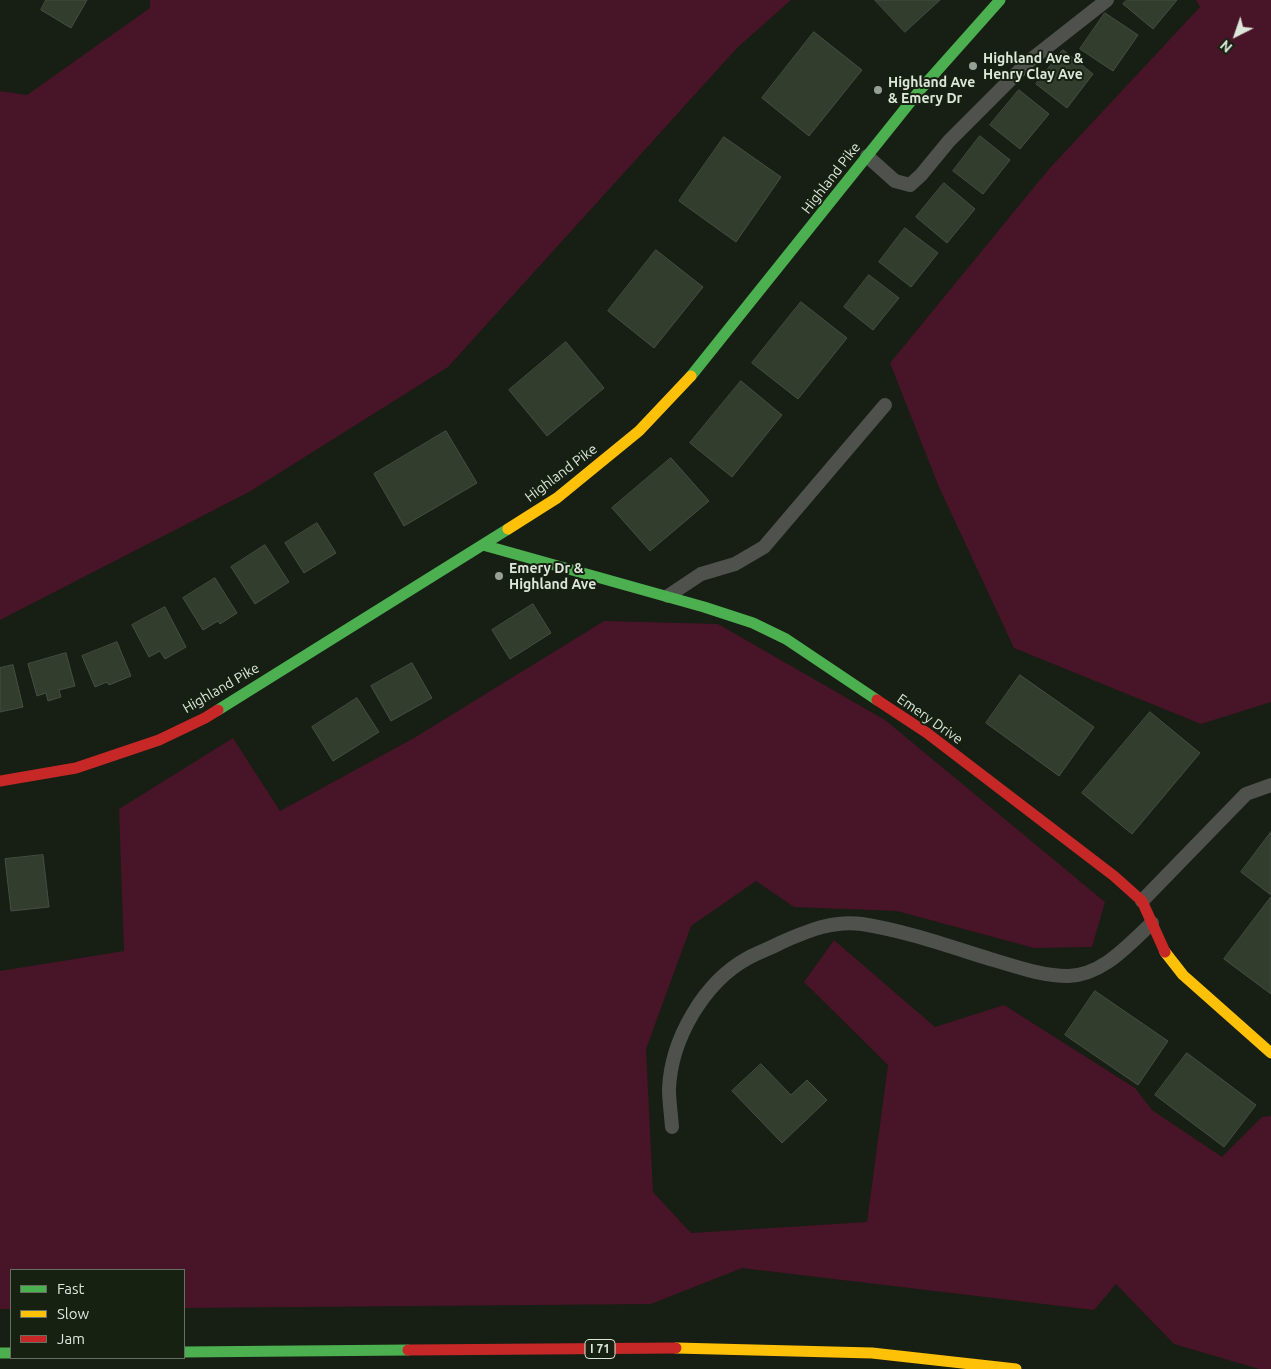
<!DOCTYPE html>
<html>
<head>
<meta charset="utf-8">
<style>
	body { margin:0 }
	#map { position:relative; width:1271px; height:1369px; overflow:hidden; background:#171e14; font-family:Ubuntu,sans-serif }
	canvas { display:block }
	.legend { position:absolute; left:10px; top:1269px; width:175px; height:90px; box-sizing:border-box; background:#162111; border:1px solid #667062; margin:0; padding:6px 9px; list-style:none; font-size:15px; color:#dee6db }
	.legend li { display:flex; align-items:center; gap:10px; height:25px }
	.legend b { width:25px; border:1px solid #667062 }
	.north { position:absolute; left:1211px; top:10px; width:50px; height:50px; -webkit-text-stroke:4px #162111; paint-order:stroke; rotate:221deg; font-size:14px; font-weight:700; line-height:20px; text-align:center; color:#dee6db }
	.north::after { content:''; display:block; margin:auto; width:18px; height:22px; background:#dee6db; clip-path:polygon(50% 0,100% 100%,50% 72%,0 100%) }
</style>
</head>
<body>
<div id="map">
<canvas width="1271" height="1369"></canvas>
<ul class="legend">
<li><b style="height:6px;background:#4caf50"></b>Fast</li>
<li><b style="height:6px;background:#ffc107"></b>Slow</li>
<li><b style="height:6px;background:#c62828"></b>Jam</li>
</ul>
<div class="north">N</div>
</div>
<script>
const context = document.querySelector('canvas').getContext('2d');
context.lineJoin = 'round';
function fillPath(path, color) { context.fillStyle = color; context.fill(path, 'evenodd'); }
function stroke(path, color, width, dash) { context.strokeStyle = color; context.lineWidth = width; context.lineCap = dash ? 'butt' : 'round'; context.setLineDash(dash || []); context.stroke(path); }
function write(font, color, halo, rows, align = 'center') {
  context.font = font + ' Ubuntu,sans-serif'; context.lineWidth = 4; context.setLineDash([]); context.textBaseline = 'middle'; context.strokeStyle = halo; context.fillStyle = color; for (const [text, x, y, turn = 0] of rows) {
    context.save(); context.translate(x, y); context.rotate((+turn || 0) * Math.PI / 180); context.textAlign = isNaN(turn) ? turn : align; if (halo) context.strokeText(text, 0, 0); context.fillText(text, 0, 0); context.restore();
  }
}
const green = new Path2D(`
	M150 0H791L737 48 448 367 249 492 0 620V91L27 95 150 8Z
	M1196 0H1271V702L1201 724 1014 648 939 487 890 363 1049 169 1200 7Z
	M604 621 718 624 885 720 1105 902 1092 947 1034 948 897 911 794 907 756 881 691 926 646 1049 653 1192 691 1233 867 1222 888 1065 804 982 834 940 935 1027 1004 1005 1135 1088 1152 1110 1222 1157 1262 1117 1271 1116V1369H1259L1174 1344 1116 1284 1094 1310 742 1268 651 1304 184 1308V1270H11V1309H0V971L124 951 119 809 233 738 280 811 414 738Z`);
const building = new Path2D(`
	M46 0H87L71 28 41 10Z
	M875 0H940L905 32Z
	M1127 0H1177L1153 29 1123 4Z
	M1105 13 1138 35 1113 71 1080 49Z
	M814 32 862 70 809 136 762 98Z
	M1063 50 1093 74 1067 108 1036 84Z
	M1019 90 1049 114 1020 149 990 125Z
	M980 136 1010 160 983 194 953 171Z
	M724 137 781 177 736 242 679 201Z
	M944 183 975 209 947 243 916 217Z
	M905 228 938 253 911 287 879 262Z
	M656 250 703 287 654 348 608 311Z
	M869 275 899 298 873 330 844 307Z
	M801 302 847 338 798 399 752 363Z
	M566 342 604 388 547 436 509 390Z
	M741 381 782 415 732 477 690 443Z
	M446 431 477 483 404 526 374 474Z
	M671 458 709 501 650 551 612 508Z
	M317 523 336 553 304 573 285 543Z
	M265 545 289 582 255 604 231 567Z
	M215 578 237 613 220 624 218 621 203 630 183 598Z
	M533 604 551 633 510 659 492 630Z
	M165 607 186 647 165 659 160 651 149 657 132 625Z
	M117 642 131 676 109 685 107 682 95 687 82 656Z
	M66 653 75 686 59 690 61 697 48 701 46 693 37 696 28 664Z
	M412 663 432 698 391 721 371 686Z
	M13 665 23 707 0 712V668Z
	M1020 675 1094 727 1059 776 986 723Z
	M357 698 379 732 333 761 312 727Z
	M1150 712 1200 753 1132 834 1082 793Z
	M1271 832V895L1241 872Z
	M43 855 49 907 11 911 5 859Z
	M1271 897V994L1224 959Z
	M1095 991 1168 1041 1138 1085 1065 1035Z
	M1187 1053 1256 1105 1224 1147 1155 1095Z
	M761 1064 791 1095 807 1080 827 1100 782 1143 732 1091Z`);
const lane = new Path2D(`
	M867 156 895 181 910 185 921 175 949 141 1028 62 1107 0
	M668 596 701 574 735 564 764 547 885 405
	M1142 901 1246 794 1271 785
	M672 1127C671 1114 669 1101 669 1089 671 1039 704 982 748 958 759 952 771 948 782 942 808 931 833 920 862 924 906 931 948 946 990 959 1015 966 1041 976 1068 976 1103 975 1128 945 1152 923`);
const fast = new Path2D(`
	M691 376 920 90 1000 0
	M483 545 704 607 753 623 786 639 877 700
	M218 710 508 529
	M184 1352 408 1350
	M0 1353H11`);
const slow = new Path2D(`
	M508 529 557 498 639 431 691 376
	M1165 952 1183 975 1271 1053
	M676 1348 872 1353 1016 1369`);
const jam = new Path2D(`
	M877 700 927 733 1114 876 1142 901 1165 952
	M0 781 76 768 159 740 205 718 218 710
	M408 1350 676 1348`);
const markers = [
	[973,66,5,"#98a095"],
	[878,90,5,"#98a095"],
	[499,576,5,"#98a095"]
];
const shields = [
	[600,1349,30]
];
const shieldNames = [
	["I 71",600,1349]
];
const poiNames = [
	["Highland Ave &",983,58],
	["Henry Clay Ave",983,74],
	["Highland Ave",888,82],
	["& Emery Dr",888,98],
	["Emery Dr &",509,568],
	["Highland Ave",509,584]
];
const streetNames = [
	["Highland Pike",831,178,-52],
	["Highland Pike",561,473,-37],
	["Highland Pike",221,688,-30],
	["Emery Drive",930,719,35]
];
fillPath(green, '#481427');
fillPath(building, '#333d2e');
stroke(building, '#474d44', 1);
stroke(lane, '#4f514d', 14);
stroke(fast, '#4caf50', 11);
stroke(slow, '#ffc107', 11);
stroke(jam, '#c62828', 11);
for (const [x, y, r, color] of markers) { const dot = new Path2D(); dot.arc(x, y, r, 0, 2 * Math.PI); context.fillStyle = color; context.fill(dot); stroke(dot, '#162111', 2); }
for (const [x, y, w] of shields) { const box = new Path2D(); box.roundRect(x - w / 2, y - 9.5, w, 19, 4); context.fillStyle = '#162111'; context.fill(box); stroke(box, '#dee6db', 1); }
write('bold 12px', '#dee6db', null, shieldNames);
write('bold 14px', '#dee6db', '#162111', poiNames, 'left');
write('14px', '#dee6db', '#162111', streetNames);
</script>
</body>
</html>
